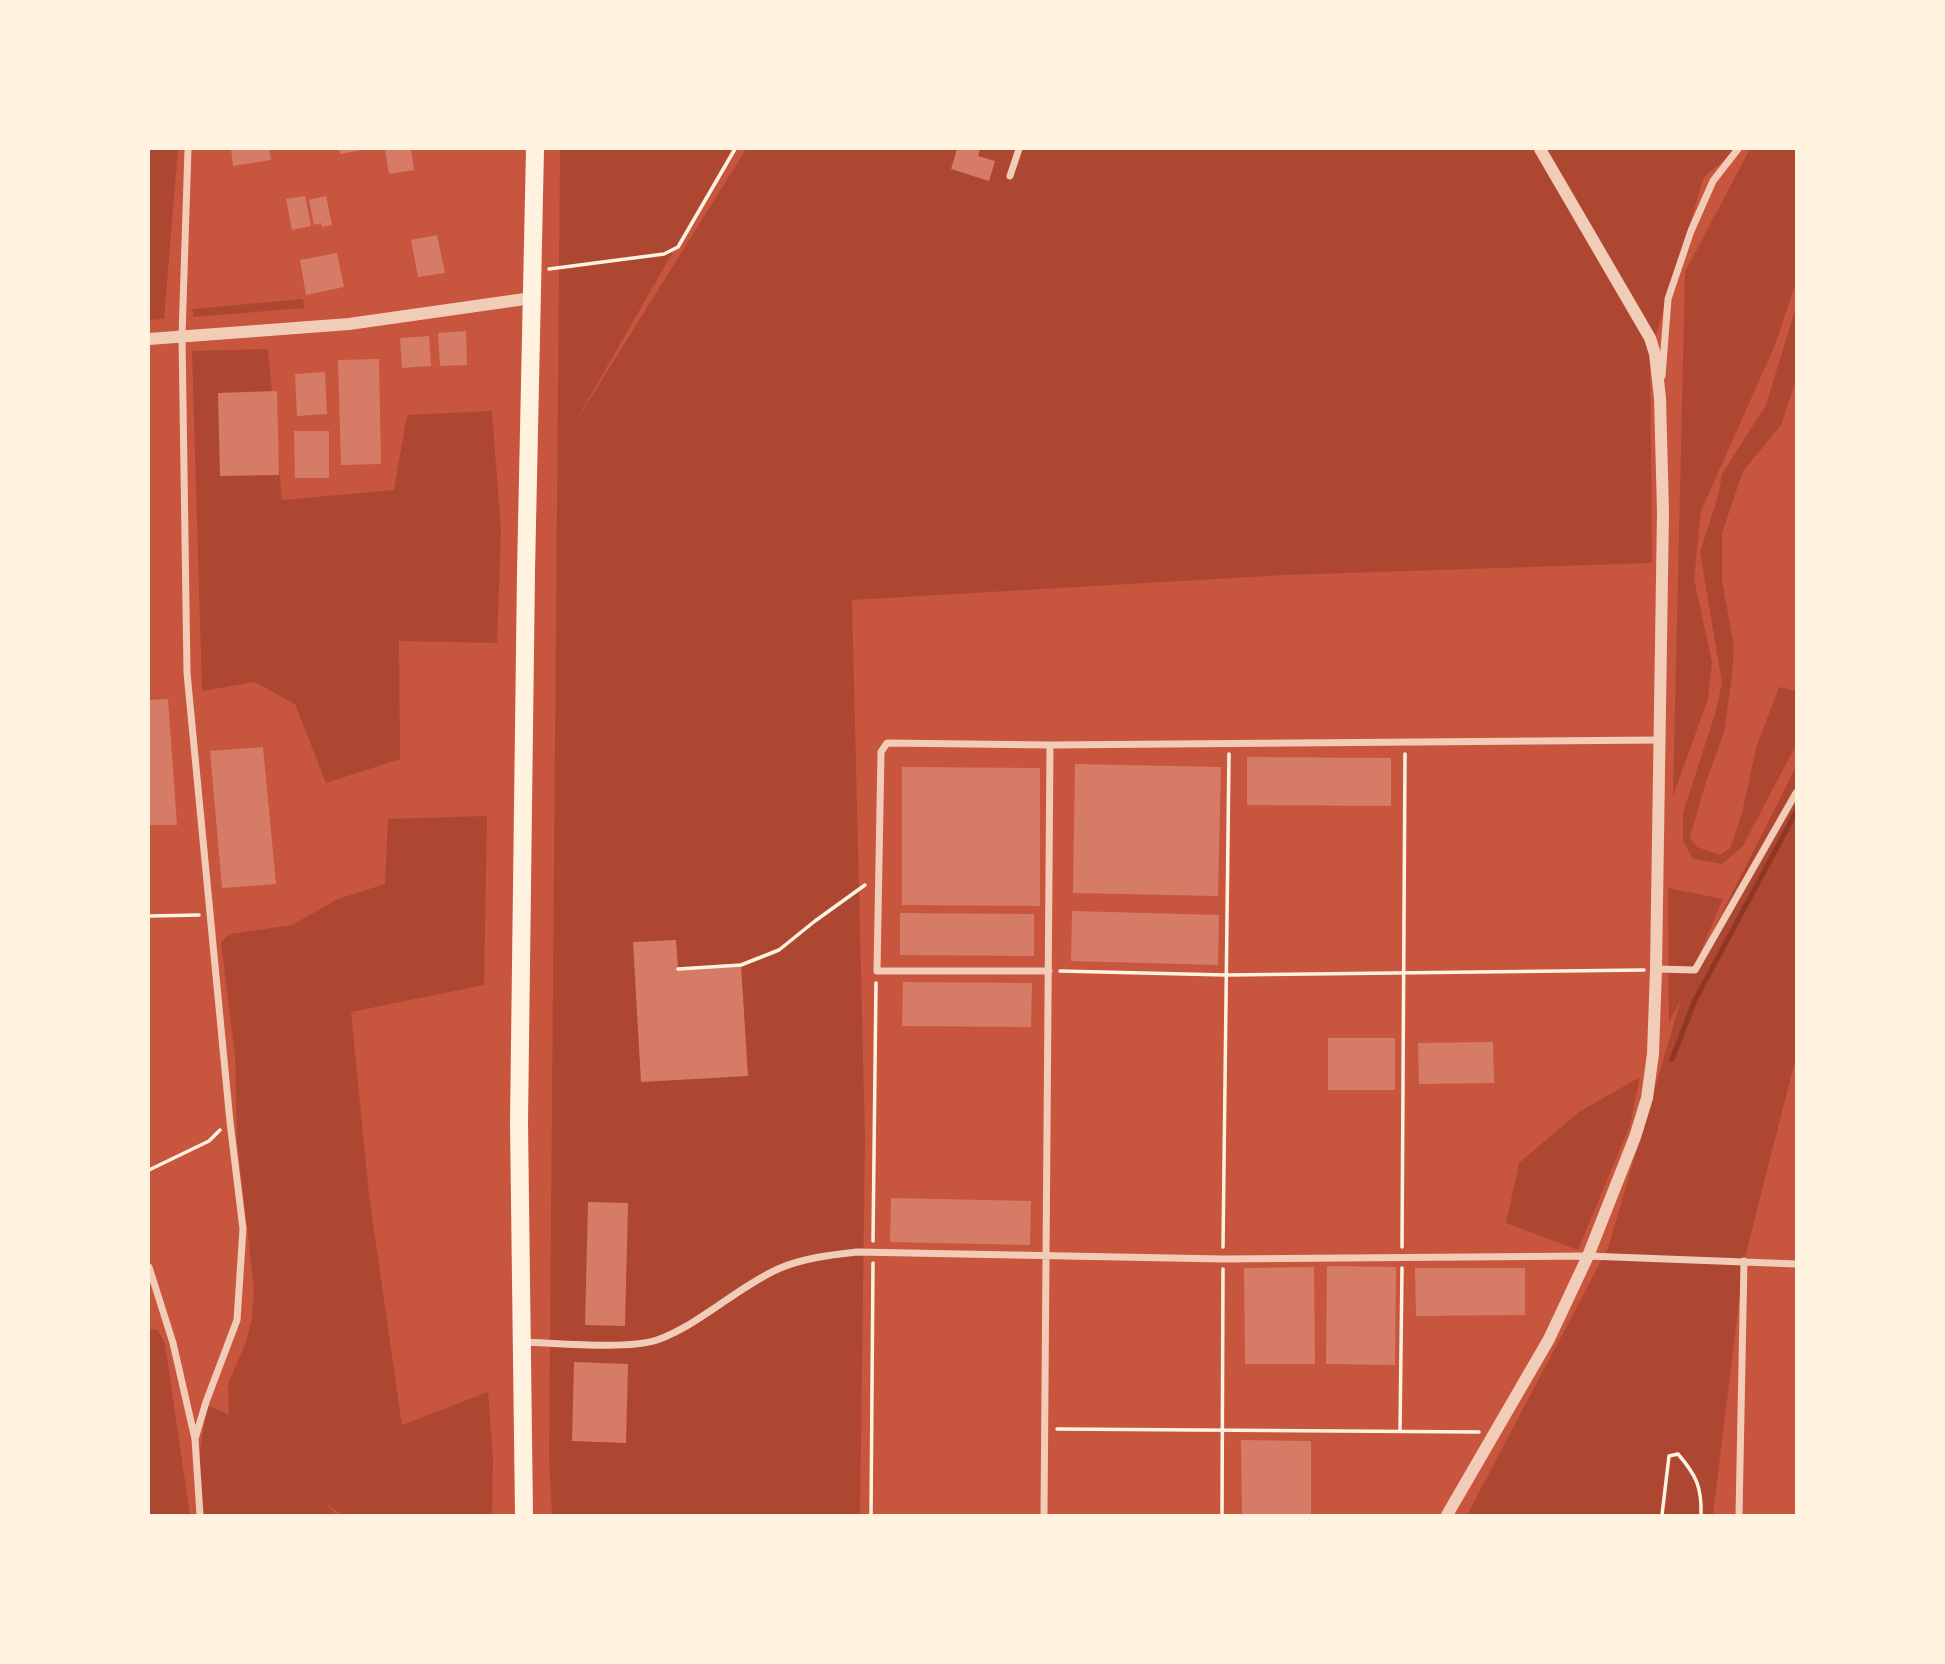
<!DOCTYPE html>
<html>
<head>
<meta charset="utf-8">
<style>
	body { margin:0 }
	#map { position:relative; width:1945px; height:1664px; overflow:hidden; background:#c8553d; font-family:"Fira Sans Condensed",sans-serif }
	canvas { display:block }
	.frame { position:absolute; inset:0; border:150px solid #fff3e0; pointer-events:none }
</style>
</head>
<body>
<div id="map">
<canvas width="1945" height="1664"></canvas>
<div class="frame"></div>
</div>
<script>
const context = document.querySelector('canvas').getContext('2d');
context.lineJoin = 'round';
function fillPath(path, color) { context.fillStyle = color; context.fill(path, 'evenodd'); }
function stroke(path, color, width, dash) { context.strokeStyle = color; context.lineWidth = width; context.lineCap = dash ? 'butt' : 'round'; context.setLineDash(dash || []); context.stroke(path); }
const green = new Path2D(`
	M149 149H178L164 319 149 320Z
	M560 149H732L573 426 746 149H1737L1704 177 1650 355 1652 563 1285 575 852 600 865 1138 860 1515H552L549 1457Z
	M1750 149H1796V282L1775 345 1701 511 1694 579 1712 662 1708 699 1673 796 1685 272Z
	M303 299 304 308 194 317 192 309Z
	M1796 307V380L1781 425 1743 471 1722 533V581L1734 646 1732 677 1724 732 1705 785 1690 838 1697 847 1720 855 1730 848 1742 813 1756 748 1779 687 1796 691V745L1743 846 1722 864 1693 859 1683 841V813L1715 714 1722 683 1700 552 1719 493 1722 474 1766 405Z
	M268 349 282 500 394 490 407 415 492 411 501 532 497 643 399 641 400 759 326 783 295 704 255 682 202 691 192 351Z
	M1796 767V1057L1744 1261 1713 1515H1467L1608 1248 1681 999 1669 1023 1668 888 1723 899 1691 974Z
	M487 816 484 985 351 1012 369 1195 402 1425 488 1392 493 1457 492 1515H342L323 1501 337 1515H204L199 1458 207 1405 229 1415 228 1384 245 1345 252 1319 254 1288 237 1141 235 1056 221 942 230 934 292 925 338 899 385 884 388 819Z
	M1640 1077 1630 1125 1578 1250 1506 1223 1519 1163 1579 1112Z
	M149 1329 158 1330 165 1344 190 1515H149Z`);
const stream = new Path2D(`
	M1672 1059 1695 1000 1796 812`);
const building = new Path2D(`
	M231 149H269L271 160 233 166Z
	M339 149H361L362 150 340 154Z
	M385 149H411L414 170 389 174Z
	M957 149H980L978 156 995 161 989 181 951 169Z
	M305 196 311 226 292 230 286 199Z
	M326 196 332 225 322 227 321 223 314 225 309 200Z
	M437 235 445 273 418 277 411 240Z
	M337 253 344 287 306 295 300 260Z
	M466 331 467 365 440 366 438 333Z
	M429 336 431 366 402 368 400 338Z
	M379 359 381 464 341 465 338 360Z
	M325 372 327 414 297 416 295 374Z
	M277 391 279 475 220 476 218 393Z
	M294 431H329V478H295Z
	M168 699 177 825H149V700Z
	M263 747 276 884 222 888 210 751Z
	M1247 757 1391 758V806L1247 805Z
	M1075 764 1221 767 1218 896 1073 893Z
	M902 767 1040 768V906L902 905Z
	M1072 911 1219 915 1218 965 1071 961Z
	M900 913 1034 914V956L900 955Z
	M676 940 678 969 741 965 748 1076 641 1082 633 942Z
	M903 982 1032 983 1031 1027 902 1026Z
	M1328 1038H1395V1090H1328Z
	M1493 1042 1494 1083 1419 1084 1418 1043Z
	M891 1198 1031 1201 1030 1245 890 1242Z
	M588 1202 628 1203 625 1326 585 1325Z
	M1327 1266 1396 1267 1395 1365 1326 1364Z
	M1314 1267 1315 1364H1245L1244 1268Z
	M1415 1268H1525V1315L1416 1316Z
	M574 1362 628 1364 626 1443 572 1441Z
	M1241 1440 1311 1441V1515H1242Z`);
const path = new Path2D(`
	M549 269 664 254 678 247 735 149
	M149 916 199 915
	M678 969 741 965 779 950 815 921 865 885
	M1060 971 1226 975 1644 970
	M149 1170 209 1141 220 1130
	M873 1241 876 983
	M1223 1247 1229 754
	M1402 1247 1405 754
	M1057 1429 1479 1432
	M1400 1431 1402 1268
	M871 1515 873 1263
	M1222 1515 1223 1269
	M1662 1515 1669 1456 1678 1454C1696 1475 1702 1487 1701 1515`);
const minor = new Path2D(`
	M188 149 182 336 187 673 230 1122 243 1229 237 1320 206 1402 195 1439
	M1010 176 1019 149
	M1662 376 1668 299 1691 231 1713 181 1738 149
	M1656 969 1695 970 1796 793
	M1049 971H877L881 752 887 743 1050 745 1659 740
	M149 1267 173 1343 195 1439 200 1515
	M523 1342C557 1343 627 1350 657 1340 701 1324 736 1288 778 1269 803 1258 830 1255 857 1252L1223 1259 1588 1256 1796 1264
	M1044 1515 1050 745
	M1739 1515 1744 1261`);
const tertiary = new Path2D(`
	M149 339 349 324 532 298
	M1447 1515 1549 1339 1588 1256 1635 1137 1647 1098 1653 1054 1656 969 1663 512 1660 398 1655 354 1650 338 1540 149`);
const trunk = new Path2D(`
	M524 1515 519 1122 526 571 535 149`);
fillPath(green, '#ae4732');
stroke(stream, '#8f3625', 5);
fillPath(building, '#d67c66');
stroke(path, '#fff3e0', 3.5);
stroke(minor, '#f1ccb7', 7);
stroke(tertiary, '#f1ccb7', 12);
stroke(trunk, '#fff3e0', 18);
</script>
</body>
</html>
